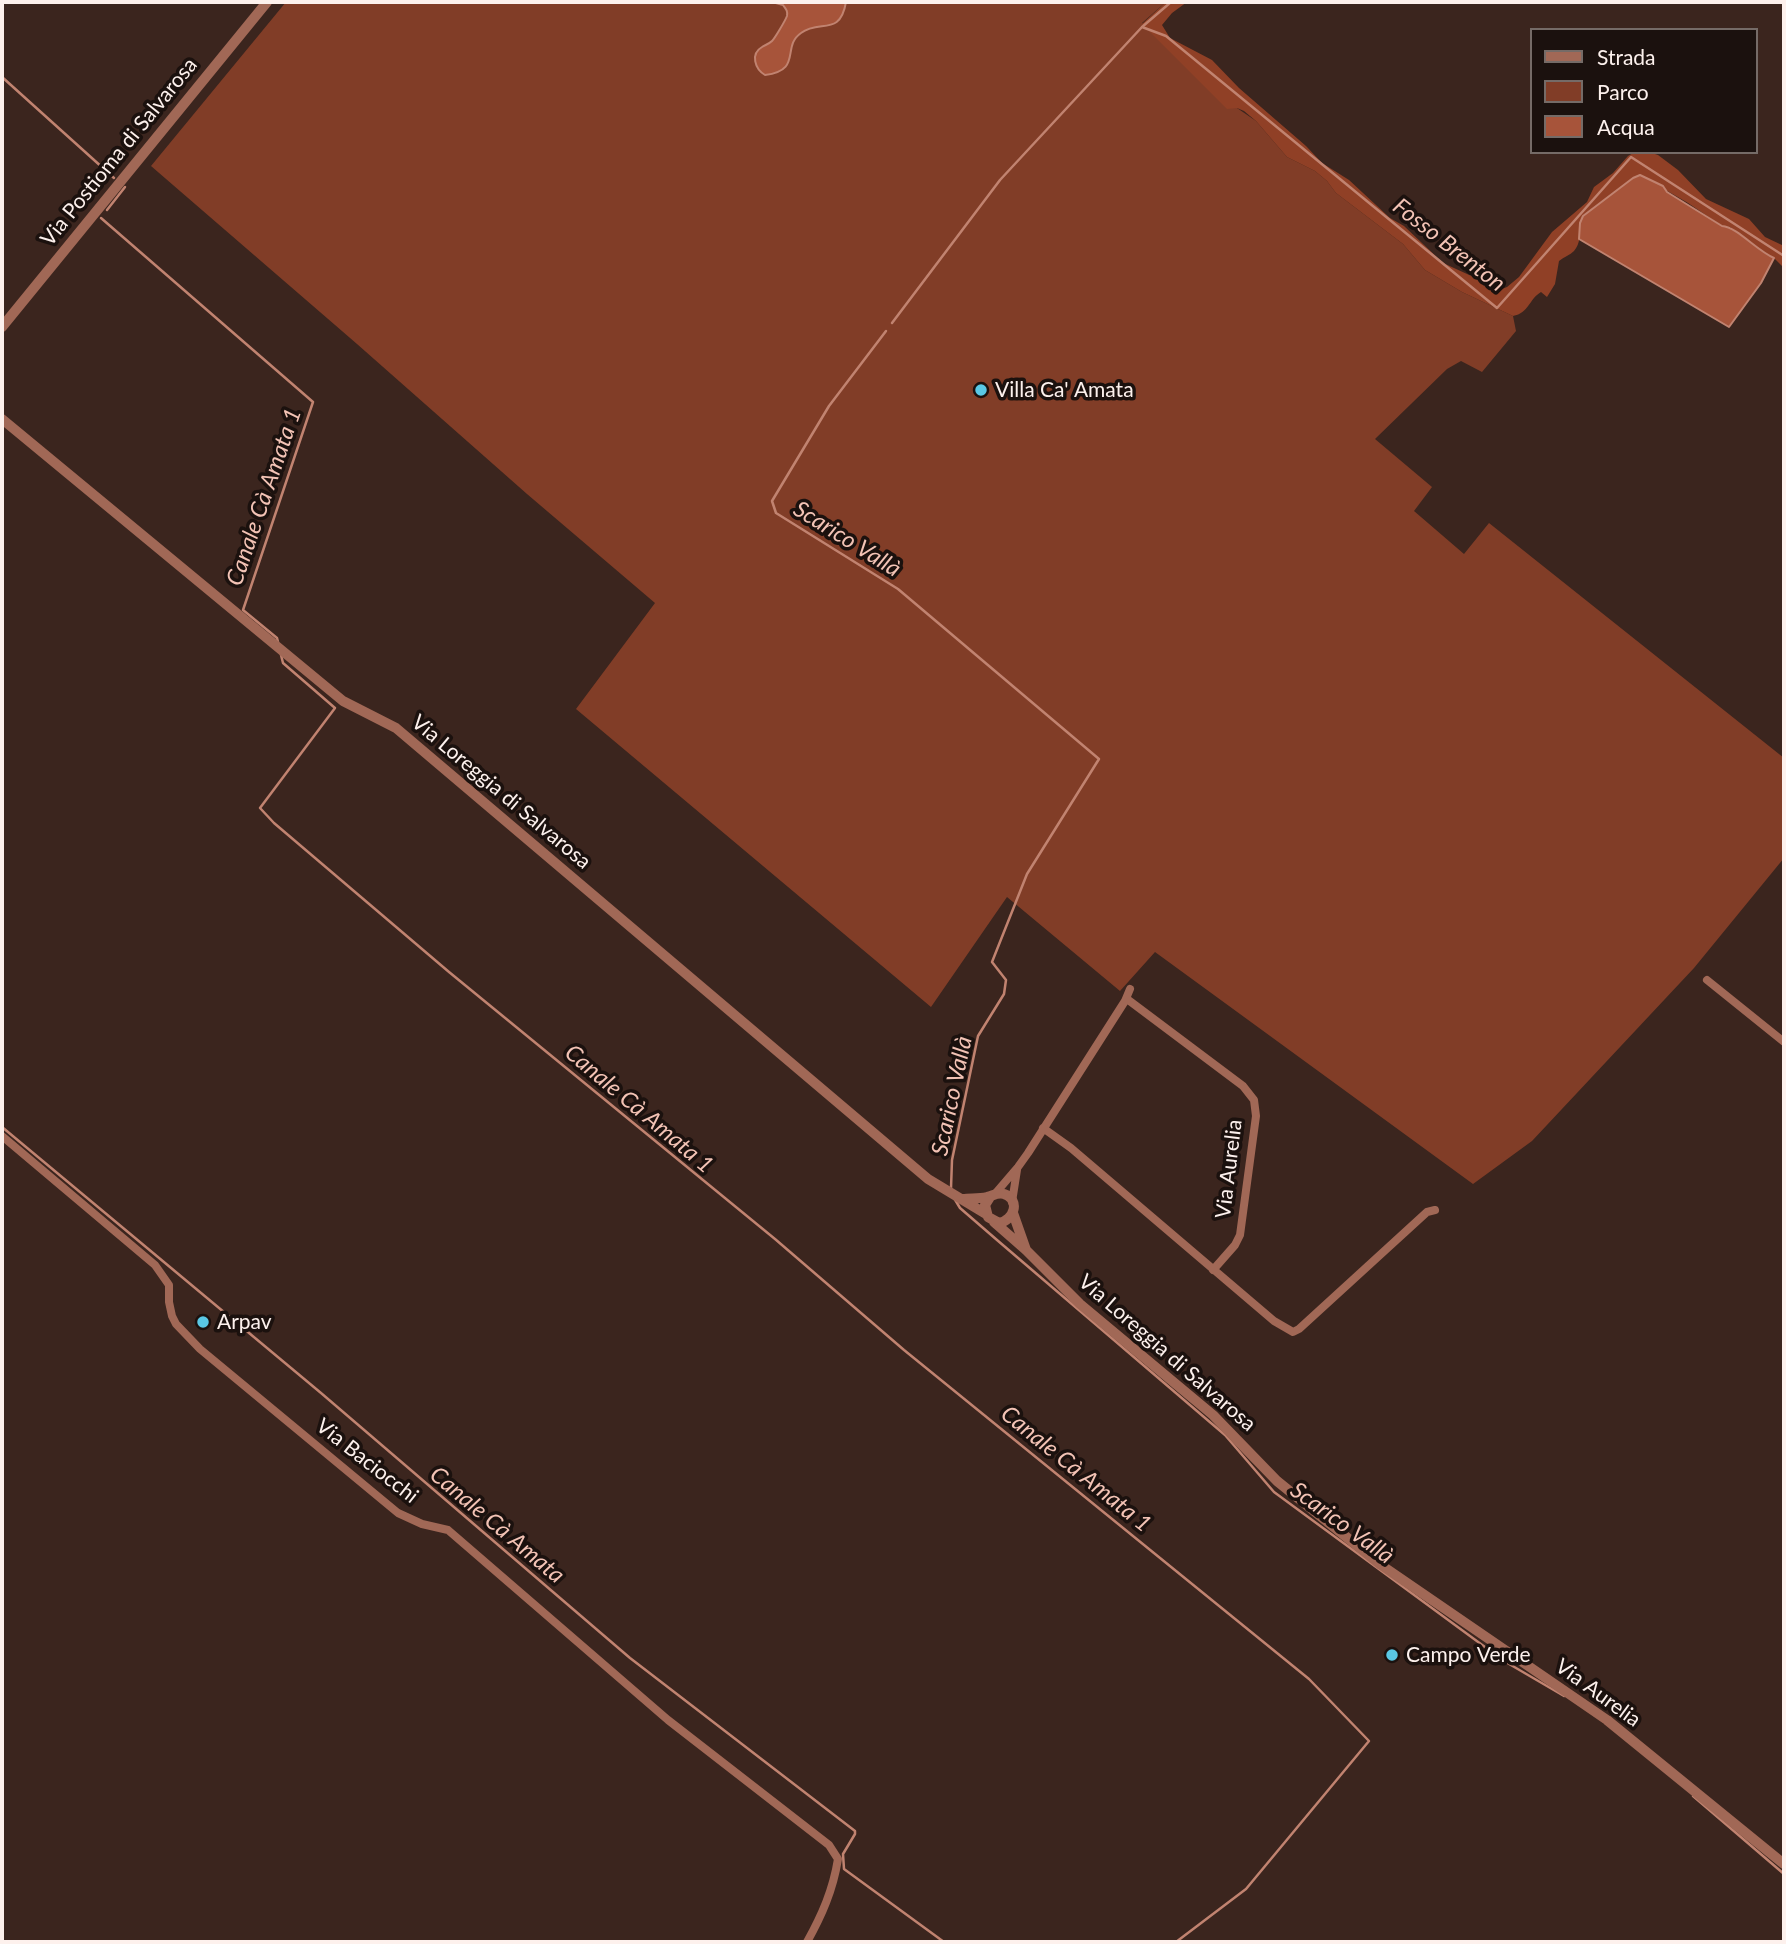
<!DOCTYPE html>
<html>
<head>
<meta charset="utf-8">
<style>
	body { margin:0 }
	#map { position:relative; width:1786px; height:1944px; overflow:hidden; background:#3b251e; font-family:Lato,sans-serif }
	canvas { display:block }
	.frame { position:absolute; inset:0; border:4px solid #fdf1ed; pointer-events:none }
	.legend { position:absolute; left:1530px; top:28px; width:228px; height:126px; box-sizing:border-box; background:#1b110e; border:2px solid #756b67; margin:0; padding:9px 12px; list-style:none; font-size:21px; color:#fdf1ed }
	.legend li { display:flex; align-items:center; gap:14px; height:35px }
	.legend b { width:35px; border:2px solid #756b67 }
</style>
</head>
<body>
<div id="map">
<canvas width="1786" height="1944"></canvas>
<div class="frame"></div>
<ul class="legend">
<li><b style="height:9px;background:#a16856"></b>Strada</li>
<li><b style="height:19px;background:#813d27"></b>Parco</li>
<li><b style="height:19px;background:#a7543a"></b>Acqua</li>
</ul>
</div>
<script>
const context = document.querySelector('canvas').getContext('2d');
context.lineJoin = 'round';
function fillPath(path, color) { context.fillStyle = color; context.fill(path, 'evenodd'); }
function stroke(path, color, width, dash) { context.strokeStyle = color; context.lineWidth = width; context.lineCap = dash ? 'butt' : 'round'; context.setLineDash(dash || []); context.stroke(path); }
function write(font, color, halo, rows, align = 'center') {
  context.font = font + ' Lato,sans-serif'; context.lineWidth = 7; context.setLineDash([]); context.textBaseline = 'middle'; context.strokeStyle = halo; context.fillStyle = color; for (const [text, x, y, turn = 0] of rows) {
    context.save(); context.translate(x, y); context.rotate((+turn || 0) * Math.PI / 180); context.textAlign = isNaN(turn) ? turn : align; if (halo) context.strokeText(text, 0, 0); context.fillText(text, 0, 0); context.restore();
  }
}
const green = new Path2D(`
	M286 2H1166L1142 23 1237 108 1256 121 1287 157 1315 171 1327 181 1336 193 1403 244 1425 270 1462 292 1513 316 1516 331 1482 372 1461 361 1447 369 1375 439 1432 487 1414 511 1464 554 1489 523 1784 758V858L1694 968 1532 1141 1473 1184 1155 952 1120 991 1007 897 931 1007 576 709 655 603 527 494 357 344 151 166Z`);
const forest = new Path2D(`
	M1166 2H1187L1172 13 1162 25 1170 38 1212 60 1239 88 1306 146 1322 163 1349 180 1390 218 1404 226 1443 263 1478 279 1484 286 1499 290 1507 287 1519 277 1552 232 1587 202 1594 187 1613 173 1628 156 1635 152H1649L1658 155 1678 170 1706 199 1749 219 1765 237 1784 246V268L1774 258 1754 247 1730 227 1722 226 1688 203 1640 175 1633 178 1583 216C1578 227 1583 241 1574 251 1570 255 1564 257 1559 261L1555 284 1547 297 1541 292C1529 299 1529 313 1513 316L1462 292 1425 270 1403 244 1336 193 1327 181 1315 171 1287 157 1256 121 1244 111 1237 108 1227 109 1142 24Z`);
const water = new Path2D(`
	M772 2H846C840 37 820 19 801 33 781 47 803 70 765 75 755 69 750 54 762 47 765 45 769 44 772 41 775 38 785 21 787 16 788 11 786 9 783 5Z
	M1640 175 1663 186 1667 192 1722 226C1737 227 1757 251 1774 258L1761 283 1729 327 1579 239 1580 223 1583 216 1633 178Z`);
const stream = new Path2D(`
	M1171 2 1142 27 1166 36 1497 308 1631 157 1784 256
	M2 77 114 178
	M107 210 125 187
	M101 218 313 402 243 610 277 638 278 642
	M892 323 1000 180 1142 27
	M886 331 829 406 772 501 776 513 898 589 1099 759 1027 874 992 962 1006 980 1004 994 978 1036 952 1160 951 1188
	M281 655 283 663 335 708 260 808 274 823 449 972 775 1239 904 1350 1309 1679 1369 1741 1246 1889 1176 1942
	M2 1127 321 1393 630 1658 855 1831V1834L843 1854 844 1869 944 1942
	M954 1198 960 1208 997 1240 1225 1435 1274 1492 1504 1661 1564 1696
	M1693 1796 1784 1874`);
const minor = new Path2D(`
	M1707 980 1784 1042
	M1127 999 1243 1086 1254 1100 1256 1116 1240 1235 1235 1245 1213 1270
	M1043 1128 1071 1148 1274 1321 1293 1332 1299 1329 1427 1212 1435 1210
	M2 1136 155 1265 169 1285V1302L172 1316 176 1324 200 1349 398 1513 422 1524 448 1530 668 1720 829 1845 838 1859C833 1890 822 1915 807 1942
	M994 1195 1018 1167 1028 1153 1125 1001 1130 989
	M1012 1202 1017 1170`);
const tertiary = new Path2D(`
	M2 327 267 2
	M2 419 343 701 396 728 928 1179 986 1214
	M963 1199C970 1198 979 1199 987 1197 993 1196 997 1192 1004 1194 1021 1200 1014 1220 999 1223L988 1217 985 1205 990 1197
	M1013 1213 1026 1250
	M994 1222 1026 1250 1080 1304 1213 1415 1277 1481 1381 1565 1607 1720 1784 1864`);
const markers = [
	[981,390,7,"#5ac8e5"],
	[203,1322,7,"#5ac8e5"],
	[1392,1655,7,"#5ac8e5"]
];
const streetNames = [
	["Via Postioma di Salvarosa",119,152,-51],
	["Via Loreggia di Salvarosa",501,792,40],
	["Via Aurelia",1229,1169,-83],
	["Via Loreggia di Salvarosa",1167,1353,41],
	["Via Baciocchi",367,1461,38],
	["Via Aurelia",1598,1693,36]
];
const poiNames = [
	["Villa Ca' Amata",995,390],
	["Arpav",217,1322],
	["Campo Verde",1406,1655]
];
const waterNames = [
	["Fosso Brenton",1449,245,38],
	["Canale Cà Amata 1",264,497,-71],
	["Scarico Vallà",847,539,32],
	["Scarico Vallà",952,1096,-78],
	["Canale Cà Amata 1",639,1109,40],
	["Canale Cà Amata 1",1076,1469,39],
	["Scarico Vallà",1342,1523,36],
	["Canale Cà Amata",497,1525,40]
];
fillPath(green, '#813d27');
fillPath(forest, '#904026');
fillPath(water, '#a7543a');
stroke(water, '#c18370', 2);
stroke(stream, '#c18370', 2.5);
stroke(minor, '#a16856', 8);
stroke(tertiary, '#a16856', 10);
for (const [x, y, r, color] of markers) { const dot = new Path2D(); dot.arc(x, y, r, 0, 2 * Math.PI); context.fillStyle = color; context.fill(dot); stroke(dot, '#1b110e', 2.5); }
write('21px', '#fdf1ed', '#1b110e', streetNames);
write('21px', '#fdf1ed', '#1b110e', poiNames, 'left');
write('italic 23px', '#f3c3b5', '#1b110e', waterNames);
</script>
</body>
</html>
